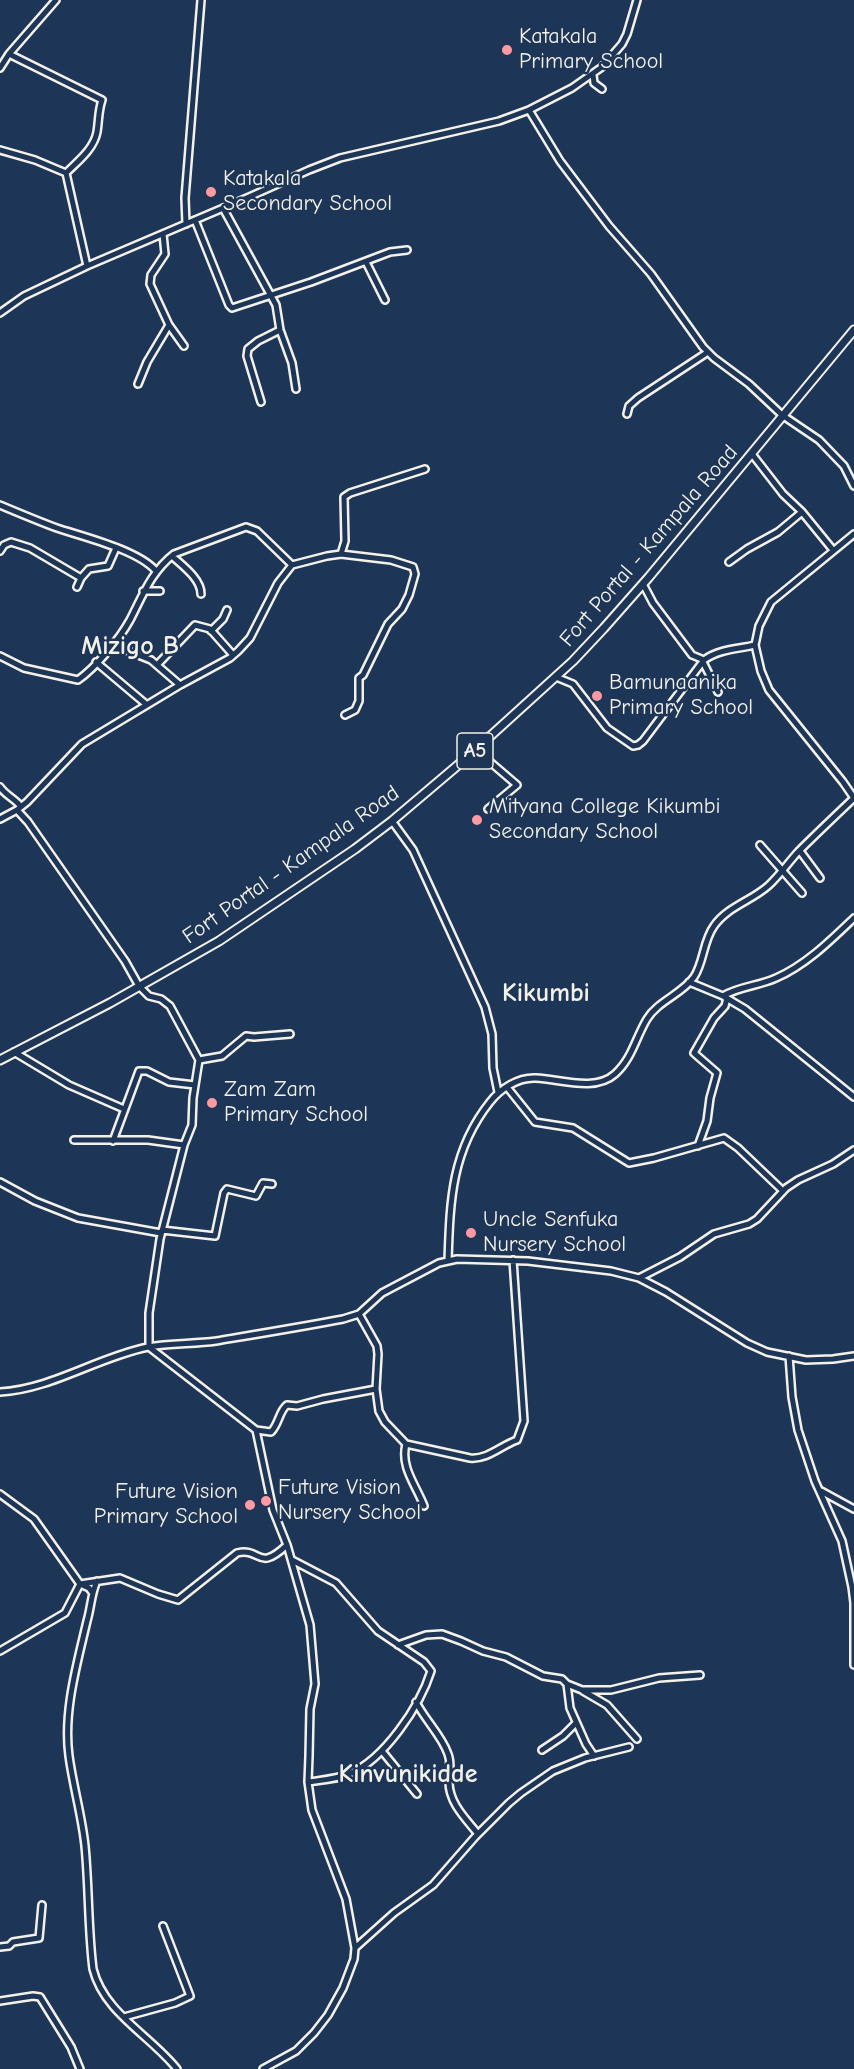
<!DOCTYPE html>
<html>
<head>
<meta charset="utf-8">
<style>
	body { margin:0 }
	canvas { display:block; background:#1d3557 }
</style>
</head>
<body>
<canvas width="854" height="2069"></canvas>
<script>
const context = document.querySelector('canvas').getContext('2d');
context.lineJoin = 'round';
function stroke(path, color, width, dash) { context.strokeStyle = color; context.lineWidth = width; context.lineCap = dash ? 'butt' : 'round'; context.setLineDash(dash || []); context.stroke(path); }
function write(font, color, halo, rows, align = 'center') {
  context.font = font + ' "Comic Neue",sans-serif'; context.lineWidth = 5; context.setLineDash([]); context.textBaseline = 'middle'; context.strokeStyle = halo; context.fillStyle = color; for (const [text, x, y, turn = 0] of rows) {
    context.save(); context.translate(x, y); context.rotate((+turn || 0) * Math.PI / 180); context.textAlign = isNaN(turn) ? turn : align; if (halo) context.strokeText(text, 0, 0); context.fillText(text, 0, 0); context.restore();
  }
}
const minor = new Path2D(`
	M9 54 102 100C98 112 99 120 97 132 94 149 77 162 66 173
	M0 68 9 54 56 0
	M593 75 594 83 602 89
	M529 110 560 161 609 226 651 274 703 347 714 358 749 384 782 415 819 440 844 466 854 486
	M0 150 35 160 66 173 87 266
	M223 208 276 305 280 330 292 363 296 389
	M195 220 229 305 232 308 311 282 390 252 407 250
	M186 224 185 198 201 0
	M163 234 165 254 151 275 150 284 169 325 184 346
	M366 262 385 300
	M0 313 24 296 87 266 249 197 309 170 340 158 499 121 529 110 572 88 602 67 622 44 627 34 637 0
	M138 384 147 362 169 325
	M261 402 247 356 248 349 258 341 280 330
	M627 414 629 406 638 398 708 352
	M752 454 783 494 802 512 833 550
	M0 505C19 513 38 521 57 528 84 537 138 550 156 571
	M854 534 771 602 759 626 755 645 761 671 769 690 843 782 854 798
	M0 551 4 545 11 542 30 548 81 578 77 587
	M341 554 345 541 344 497 350 493 425 469
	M172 556C183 566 201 579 201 594
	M729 562 747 549 778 532 802 512
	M81 578 89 569 108 566 116 548
	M643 584 653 603 692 655 704 660
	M143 591H160
	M211 631 223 619 227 610
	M113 645 151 660 180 685
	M0 656 24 668 78 680C96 667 119 640 130 620 143 595 151 572 174 554L246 527 257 531 292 565
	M96 662 147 705
	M703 662 718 692
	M157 665 195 625 210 629 233 655
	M556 677 573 684 607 728 633 746 638 745 643 741 704 660C719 649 738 649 755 645
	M464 760 489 761 517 785 488 809
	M0 787C6 796 16 799 21 807
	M17 810 27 802 82 744 180 685 230 658 238 651 250 638 278 583 292 565 327 556 341 554 391 560 413 567 415 574 409 595 402 609 388 624 363 675 359 678V701L355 710 345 715
	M0 819 17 810 28 822 125 961 139 986 149 996 161 999 170 1006 199 1060 193 1098 192 1125 184 1145 160 1239 149 1313V1347L256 1430 273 1510 287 1545 310 1625 315 1684 310 1709 309 1756 308 1782 312 1810 346 1899 355 1948 354 1959 343 1988 328 2015 314 2033 296 2051 263 2069
	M392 821 413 850 485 1007 492 1034 493 1068 498 1092
	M760 845 802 893
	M800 851 820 878
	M689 982 723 996 745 1009 854 1097
	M723 996C740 986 759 986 776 978 806 965 831 940 854 918
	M14 1052 69 1085 124 1109
	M199 1060 222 1056 246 1036 254 1037 290 1034
	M507 1087 535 1122 573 1128 629 1163 654 1158 724 1138 738 1148 783 1191
	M74 1140H148L184 1145
	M113 1141 139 1071H147L169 1082 195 1085
	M698 1146 707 1121 710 1098 717 1073 694 1053 714 1018 725 1006 727 998
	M0 1182 35 1201 78 1218 161 1233
	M162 1230 215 1236 224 1193 227 1189 256 1196 263 1183 272 1184
	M448 1261C450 1202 451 1151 490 1102 500 1089 518 1077 536 1078 560 1079 595 1092 615 1074 632 1059 636 1037 647 1019 658 1001 682 994 694 977 704 962 703 941 714 926 727 907 751 901 768 886 779 876 788 863 798 852 816 834 835 816 854 798
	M639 1278 680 1257 714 1234 749 1224 757 1219 786 1188 798 1180 833 1164 854 1150
	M359 1314 377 1346 378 1354 376 1389 379 1411 385 1422 406 1444 470 1458C487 1460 502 1445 517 1440L524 1421 513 1260
	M789 1356 792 1397 798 1430 815 1481 842 1541 852 1587 854 1603V1665
	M0 1392C52 1389 98 1357 148 1347 170 1343 194 1344 216 1341 258 1334 301 1327 343 1319L359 1314 382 1293 439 1263 457 1259 528 1261 611 1271 639 1278 666 1292 747 1343 767 1352 806 1360 833 1359 854 1356
	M256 1430 271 1432C279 1424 279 1411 287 1405L297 1406 323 1399 376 1389
	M406 1444C400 1467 416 1485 424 1506
	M821 1491 854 1509
	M0 1494 34 1519 80 1584 89 1588 92 1592
	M292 1560 336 1583 378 1631 424 1662 431 1671C420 1706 384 1760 349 1774 337 1779 322 1780 308 1782
	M97 1581C91 1594 91 1608 87 1621 77 1664 63 1712 69 1756 73 1786 82 1816 85 1846 89 1887 88 1929 93 1969 104 2013 150 2035 177 2069
	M398 1645 426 1635 442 1634 461 1641 483 1651 506 1657 543 1676 562 1679 567 1684 582 1690H611L659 1678 700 1675
	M0 1651 65 1613 80 1584 120 1578 158 1594 178 1600 237 1553C262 1547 257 1573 287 1545
	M567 1684 570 1708 586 1744 594 1756
	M583 1691 607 1705 637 1739
	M416 1702C425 1720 442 1736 448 1754 452 1764 449 1773 449 1782 449 1803 466 1819 478 1834
	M542 1750 563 1736 576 1723
	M382 1751 417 1794
	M0 1947 9 1946 13 1942 39 1938 42 1905
	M355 1948 394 1913 433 1885 475 1837 509 1803 521 1793 553 1771 585 1758 629 1747
	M0 2001 33 1996 40 1997 71 2047 80 2069
	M124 2017 175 2003 190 1996 163 1926`);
const major = new Path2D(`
	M0 1060 110 1003 219 941 355 849 392 821 464 760 573 661 604 628 649 577 854 330`);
const markers = [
	[507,50,6,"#ff9aa2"],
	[211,192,6,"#ff9aa2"],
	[597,696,6,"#ff9aa2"],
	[477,820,6,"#ff9aa2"],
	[212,1103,6,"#ff9aa2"],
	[471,1233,6,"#ff9aa2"],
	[266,1501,6,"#ff9aa2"],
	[250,1505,6,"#ff9aa2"]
];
const shields = [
	[475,751,36]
];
const shieldNames = [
	["A5",475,751]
];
const poiNames = [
	["Katakala",519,37],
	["Primary School",519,62],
	["Katakala",223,179],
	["Secondary School",223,204],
	["Bamunaanika",609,683],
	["Primary School",609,708],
	["Mityana College Kikumbi",489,807],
	["Secondary School",489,832],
	["Zam Zam",224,1090],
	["Primary School",224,1115],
	["Uncle Senfuka",483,1220],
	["Nursery School",483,1245],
	["Future Vision",278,1488],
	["Nursery School",278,1513],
	["Future Vision",238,1492,"right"],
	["Primary School",238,1517,"right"]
];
const streetNames = [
	["Fort Portal - Kampala Road",649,546,-49],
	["Fort Portal - Kampala Road",291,865,-35]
];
const quarterNames = [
	["Mizigo B",130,647],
	["Kikumbi",546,994],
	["Kinvunikidde",408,1775]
];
stroke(minor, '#f4f1e8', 10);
stroke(major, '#f4f1e8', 11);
stroke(minor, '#1d3557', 5);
stroke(major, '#1d3557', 7);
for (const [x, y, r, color] of markers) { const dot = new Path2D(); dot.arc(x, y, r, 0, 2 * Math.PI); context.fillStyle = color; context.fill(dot); stroke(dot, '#1d3557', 2); }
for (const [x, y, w] of shields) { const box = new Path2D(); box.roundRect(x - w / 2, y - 18, w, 36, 4.5); context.fillStyle = '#1d3557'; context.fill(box); stroke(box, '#f4f1e8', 1.5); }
write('bold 21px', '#f4f1e8', null, shieldNames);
write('22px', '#f4f1e8', '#1d3557', poiNames, 'left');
write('22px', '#f4f1e8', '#1d3557', streetNames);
write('bold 26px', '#f4f1e8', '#1d3557', quarterNames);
</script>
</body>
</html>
